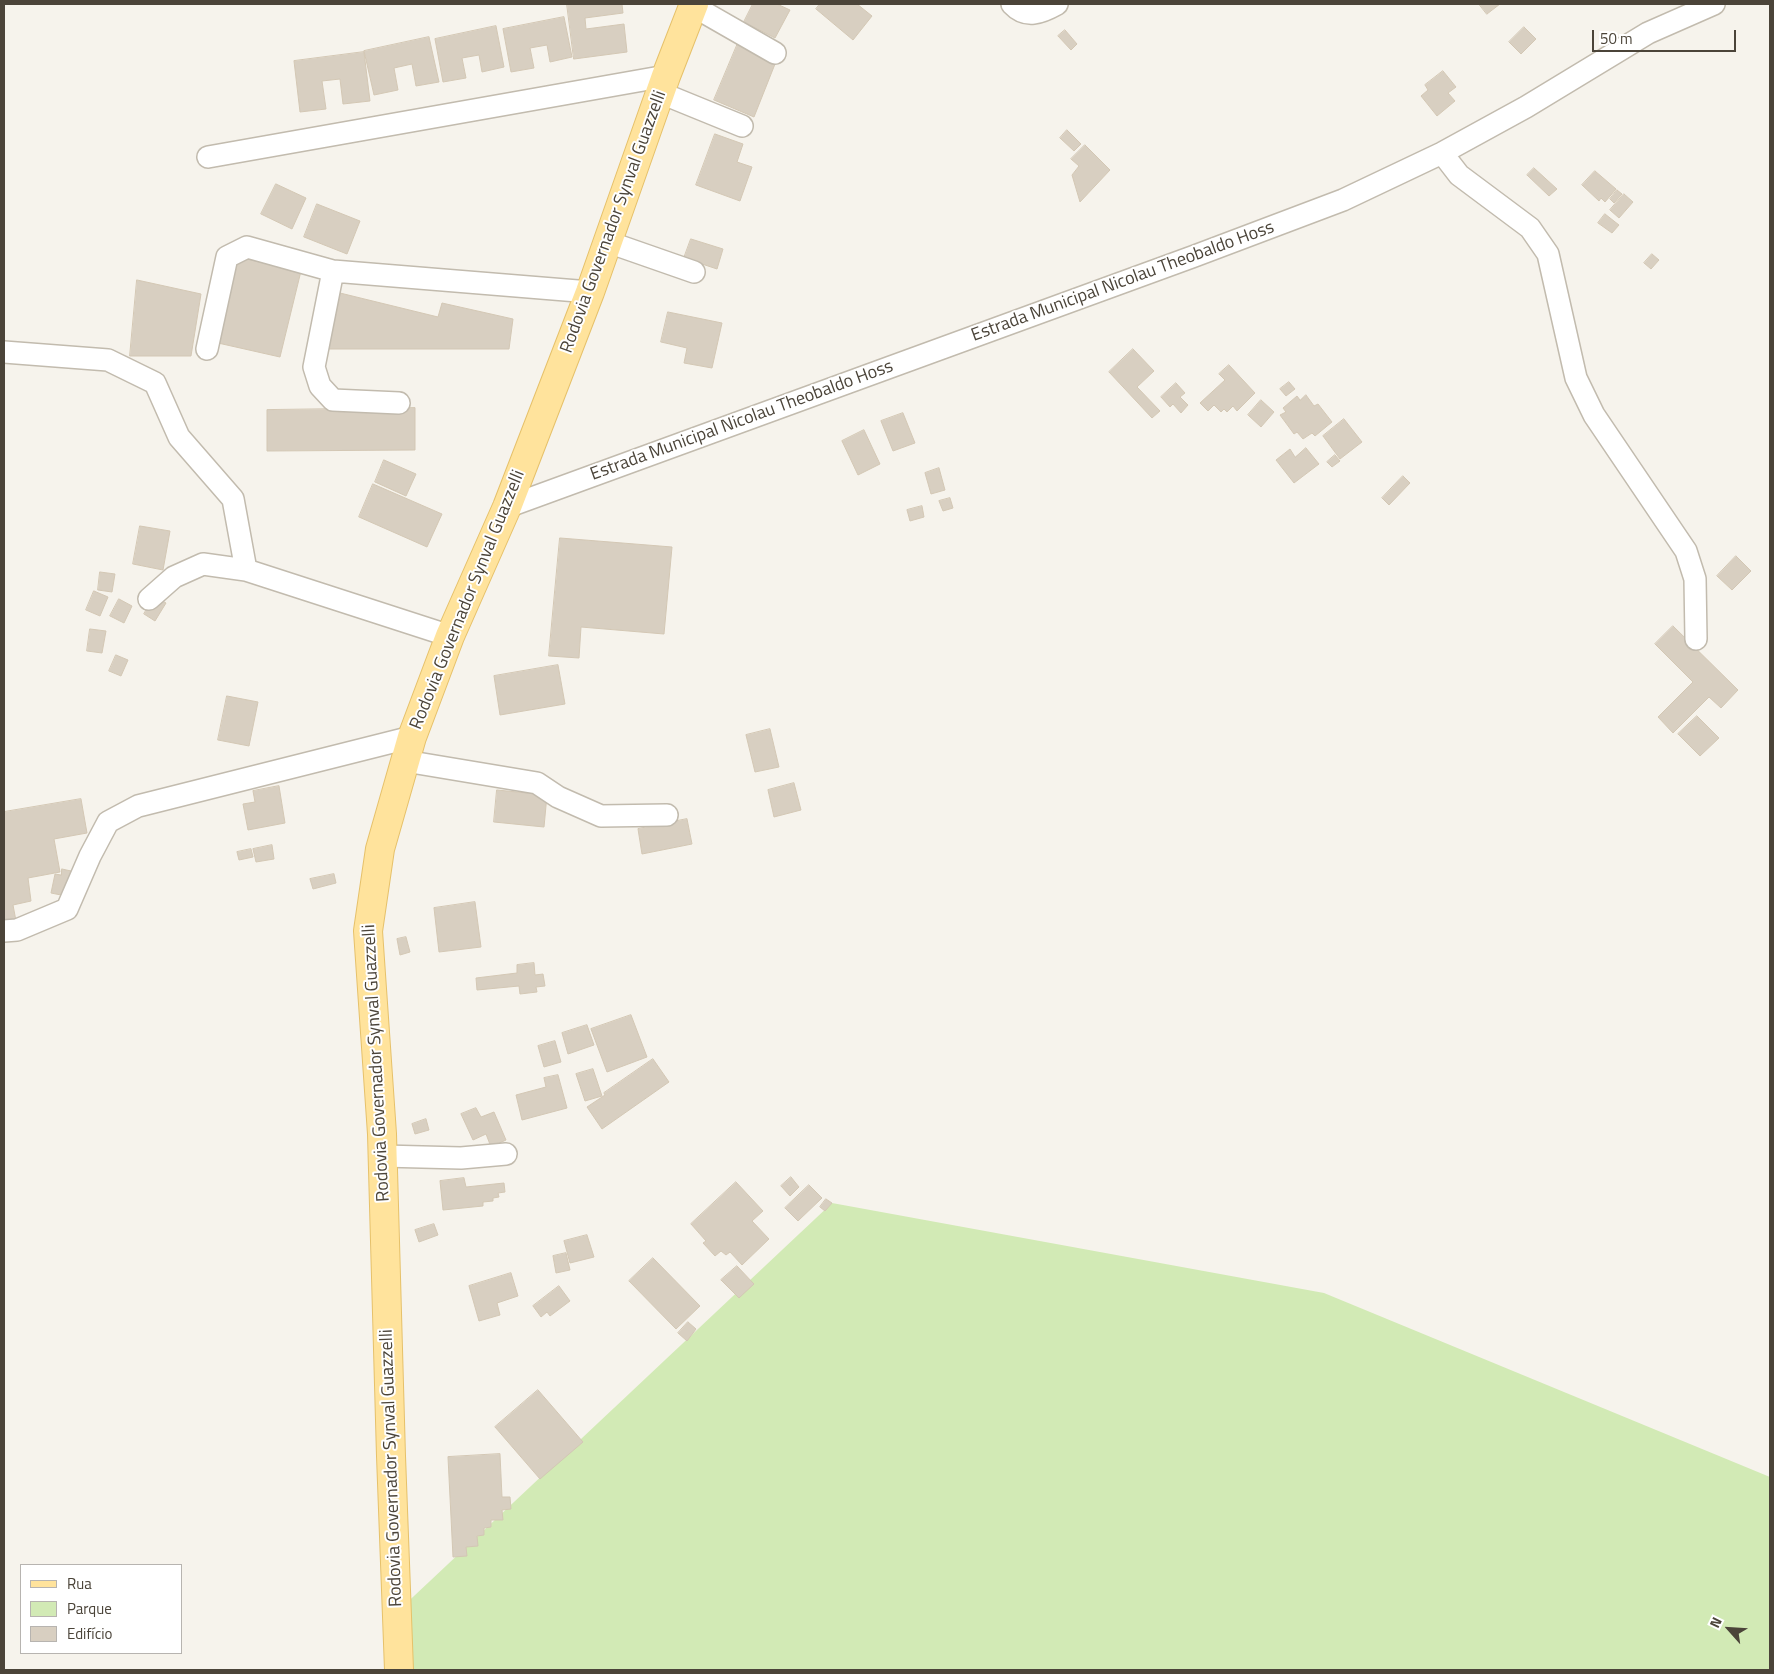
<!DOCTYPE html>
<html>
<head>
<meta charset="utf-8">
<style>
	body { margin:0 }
	#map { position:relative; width:1774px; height:1674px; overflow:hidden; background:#f6f3ec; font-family:"Titillium Web",sans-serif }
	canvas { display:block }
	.frame { position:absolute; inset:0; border:5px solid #4b4439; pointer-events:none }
	.legend { position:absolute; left:20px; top:1564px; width:162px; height:90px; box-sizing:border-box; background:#fff; border:1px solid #b7b4b0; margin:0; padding:6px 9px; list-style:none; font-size:15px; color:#4b4439 }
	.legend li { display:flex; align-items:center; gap:10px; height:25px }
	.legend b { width:25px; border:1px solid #b7b4b0 }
	.north { position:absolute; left:1704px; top:1604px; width:50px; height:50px; -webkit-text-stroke:4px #fff; paint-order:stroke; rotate:296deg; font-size:14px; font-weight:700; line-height:20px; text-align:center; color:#4b4439 }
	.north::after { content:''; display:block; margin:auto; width:18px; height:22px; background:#4b4439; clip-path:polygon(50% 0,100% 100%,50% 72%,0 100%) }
	.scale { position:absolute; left:1592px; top:30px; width:144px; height:22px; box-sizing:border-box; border:2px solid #4b4439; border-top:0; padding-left:6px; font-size:15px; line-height:18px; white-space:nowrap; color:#4b4439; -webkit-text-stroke:4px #fff; paint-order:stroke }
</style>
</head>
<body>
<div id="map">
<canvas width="1774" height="1674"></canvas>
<div class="frame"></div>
<ul class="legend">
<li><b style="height:6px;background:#ffe39c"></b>Rua</li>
<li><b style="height:14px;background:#d2eab5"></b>Parque</li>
<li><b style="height:14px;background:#d8cfc1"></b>Edifício</li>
</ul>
<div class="north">N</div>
<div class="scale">50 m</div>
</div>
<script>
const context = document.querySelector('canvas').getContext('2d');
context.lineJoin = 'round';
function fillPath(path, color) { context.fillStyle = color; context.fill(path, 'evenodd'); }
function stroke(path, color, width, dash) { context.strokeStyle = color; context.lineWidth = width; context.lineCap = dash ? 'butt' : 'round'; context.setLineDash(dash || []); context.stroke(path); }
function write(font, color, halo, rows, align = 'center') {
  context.font = font + ' "Titillium Web",sans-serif'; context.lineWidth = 4; context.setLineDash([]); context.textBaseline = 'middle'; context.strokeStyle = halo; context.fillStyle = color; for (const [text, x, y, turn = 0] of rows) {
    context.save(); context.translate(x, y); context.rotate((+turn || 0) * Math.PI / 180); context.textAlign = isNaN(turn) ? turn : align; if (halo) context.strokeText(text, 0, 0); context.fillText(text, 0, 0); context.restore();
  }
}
const green = new Path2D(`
	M832 1203 1324 1293 1770 1477V1670H399L397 1612Z`);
const building = new Path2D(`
	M567 4H622L623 13 585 18 586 29 624 24 627 52 574 59Z
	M753 4H777L790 10 775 38 744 22Z
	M820 4H857L872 16 853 40 816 9Z
	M1479 4H1500L1487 14Z
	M564 17 572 57 550 62 547 45 530 48 534 68 511 72 503 29Z
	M496 26 504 67 482 72 479 55 462 58 466 78 443 82 435 39Z
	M1524 27 1536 39 1521 54 1509 42Z
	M1065 30 1077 44 1071 50 1058 36Z
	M429 37 439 82 416 86 412 64 394 68 398 90 374 95 364 51Z
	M738 43 777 59 754 117 714 100Z
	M364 52 370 101 343 104 340 79 322 81 326 109 300 112 294 61Z
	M1443 71 1456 87 1448 93 1455 101 1437 116 1421 96 1428 90 1425 85Z
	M1067 130 1081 144 1074 151 1060 138Z
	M715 134 743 144 737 162 752 167 740 201 696 185Z
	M1085 145 1110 170 1080 202 1072 175 1079 166 1071 159Z
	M1534 168 1557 189 1549 196 1527 175Z
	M1595 171 1616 189 1605 202 1601 198 1599 201 1582 185Z
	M276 184 306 198 292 229 261 214Z
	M1617 190 1622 194 1614 203 1610 199Z
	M1624 194 1633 202 1619 218 1610 210Z
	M317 204 360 221 347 254 304 237Z
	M1605 214 1619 225 1612 233 1598 223Z
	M691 239 723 249 717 269 684 258Z
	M1652 254 1659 260 1651 269 1644 263Z
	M238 257 301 271 280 357 218 343Z
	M137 280 201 294 191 356H130Z
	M340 293 438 317 442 303 513 319 509 349H324Z
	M668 312 722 323 712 368 684 363 687 348 661 342Z
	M1133 349 1154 371 1137 387 1160 411 1152 418 1109 372Z
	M1229 365 1255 393 1237 411 1233 406 1227 412 1224 409 1221 412 1214 405 1208 411 1200 403 1225 380 1219 374Z
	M1289 382 1295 389 1286 396 1280 389Z
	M1176 383 1185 393 1180 397 1188 405 1181 413 1173 404 1170 407 1161 397Z
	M1306 395 1314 406 1318 404 1332 422 1315 436 1312 433 1303 439 1297 432 1294 434 1280 415 1286 412 1283 408 1297 396 1300 400Z
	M1261 400 1274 412 1261 427 1248 415Z
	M415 408V450L267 451V410Z
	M903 413 915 443 893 451 881 421Z
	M1344 419 1362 442 1340 459 1323 436Z
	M864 430 880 464 858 475 842 441Z
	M1306 448 1319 464 1294 483 1276 460 1290 449 1295 457Z
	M1335 455 1340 461 1332 467 1327 462Z
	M384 460 416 474 406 496 375 482Z
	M939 468 945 490 931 494 925 473Z
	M1403 476 1410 483 1389 505 1382 498Z
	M373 484 442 514 427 547 359 517Z
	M950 498 953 508 943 511 939 501Z
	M922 506 924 517 910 521 907 510Z
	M140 526 170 531 163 570 133 564Z
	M560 538 672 547 664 634 581 627 579 658 549 656Z
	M1736 556 1751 571 1732 590 1717 576Z
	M100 572 115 574 112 592 98 590Z
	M94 591 108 597 100 616 86 610Z
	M155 596 166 603 155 621 144 614Z
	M119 599 132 606 124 623 110 616Z
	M1673 626 1738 690 1721 708 1709 697 1673 733 1658 717 1693 682 1655 644Z
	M90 629 106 631 102 653 87 651Z
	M116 655 128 660 121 676 109 671Z
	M558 665 565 704 500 715 494 676Z
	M227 696 258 702 249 746 218 740Z
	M1697 716 1719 738 1700 756 1678 734Z
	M770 729 779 767 755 772 746 735Z
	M794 783 801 810 774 817 768 790Z
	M279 786 285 823 248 830 243 804 255 802 253 791Z
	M497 790 547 795 544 827 494 822Z
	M81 799 87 833 54 839 60 872 28 878 31 901 13 905 16 921 4 923V812Z
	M687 819 692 844 642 854 638 829Z
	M272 845 274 859 256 862 253 849Z
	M251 849 253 857 239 860 237 852Z
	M62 869 71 871 66 896 51 893 55 874 61 875Z
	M334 874 336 883 313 889 310 879Z
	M475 902 481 947 439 952 434 908Z
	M406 937 410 952 400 955 397 939Z
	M534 963 535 975 543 974 545 986 536 987 537 992 520 994 519 986 477 990 476 978 517 973V965Z
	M631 1015 647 1057 607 1072 591 1029Z
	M587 1025 594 1045 568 1054 562 1033Z
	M555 1041 561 1062 544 1067 538 1046Z
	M653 1059 669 1082 602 1129 587 1107 605 1095 604 1093Z
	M593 1069 602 1096 585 1101 576 1074Z
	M558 1075 567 1108 522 1120 516 1095 546 1087 544 1078Z
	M476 1108 481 1117 494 1112 506 1140 491 1147 486 1134 473 1140 461 1114Z
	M426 1119 429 1130 415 1134 412 1124Z
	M791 1177 799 1187 790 1196 781 1186Z
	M464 1178 466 1187 504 1183 505 1192 498 1193 499 1197 493 1198V1201L483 1202V1206L443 1210 440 1181Z
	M736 1182 763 1211 752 1221 769 1239 742 1265 730 1252 726 1255 721 1251 715 1256 703 1243 706 1241 691 1224Z
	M809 1185 822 1198 798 1221 785 1208Z
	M826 1199 832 1203 825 1211 820 1207Z
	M434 1224 438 1235 419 1242 415 1230Z
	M587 1235 594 1257 570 1263 564 1241Z
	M566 1253 570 1270 556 1273 553 1256Z
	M653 1258 700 1306 676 1329 629 1281Z
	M737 1266 754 1284 739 1298 721 1280Z
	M511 1273 518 1296 497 1303 500 1315 479 1321 469 1286Z
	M559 1286 570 1301 550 1316 547 1312 541 1317 533 1306Z
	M688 1322 696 1329 687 1341 678 1333Z
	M538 1390 583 1442 540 1479 495 1427Z
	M500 1454 502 1497H510L511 1509 502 1510 503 1520H491V1527L484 1528V1535L477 1536 478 1546 466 1547 467 1556 453 1557 448 1457Z`);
const minor = new Path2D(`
	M1012 4C1026 19 1041 13 1057 4
	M693 6 775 53
	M661 93 742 126
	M1442 153 1459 175 1530 228 1548 254 1576 378 1594 415 1686 551 1695 579 1696 639
	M208 157 666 76
	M608 242 694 272
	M333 271 314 367 320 386 333 400 399 403
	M207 349 227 257 247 247 333 271 590 292
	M4 352 108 360 155 383 179 437 233 499 246 570
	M507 507 1192 257 1343 200 1442 153 1526 107 1648 33 1714 4
	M149 599 174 577 203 564 246 570 450 636
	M405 761 537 783 558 797 601 816 667 815
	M4 931 17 930 67 909 90 856 108 822 138 806 412 737
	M383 1156 461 1158 506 1154`);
const major = new Path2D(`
	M399 1670 391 1456 382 1134 368 931 380 849 412 737 450 636 507 507 590 292 666 76 694 4`);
const streetNames = [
	["Rodovia Governador Synval Guazzelli",614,222,-70],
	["Estrada Municipal Nicolau Theobaldo Hoss",1123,282,-20],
	["Estrada Municipal Nicolau Theobaldo Hoss",742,421,-20],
	["Rodovia Governador Synval Guazzelli",468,600,-68],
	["Rodovia Governador Synval Guazzelli",377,1063,-93],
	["Rodovia Governador Synval Guazzelli",392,1468,-92]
];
fillPath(green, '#d2eab5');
fillPath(building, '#d8cfc1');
stroke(building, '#d3c7b4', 1);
stroke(minor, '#c2bbae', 24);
stroke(major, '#e6c16a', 30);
stroke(minor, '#fff', 21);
stroke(major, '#ffe39c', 28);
write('18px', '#4b4439', '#fff', streetNames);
</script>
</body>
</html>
